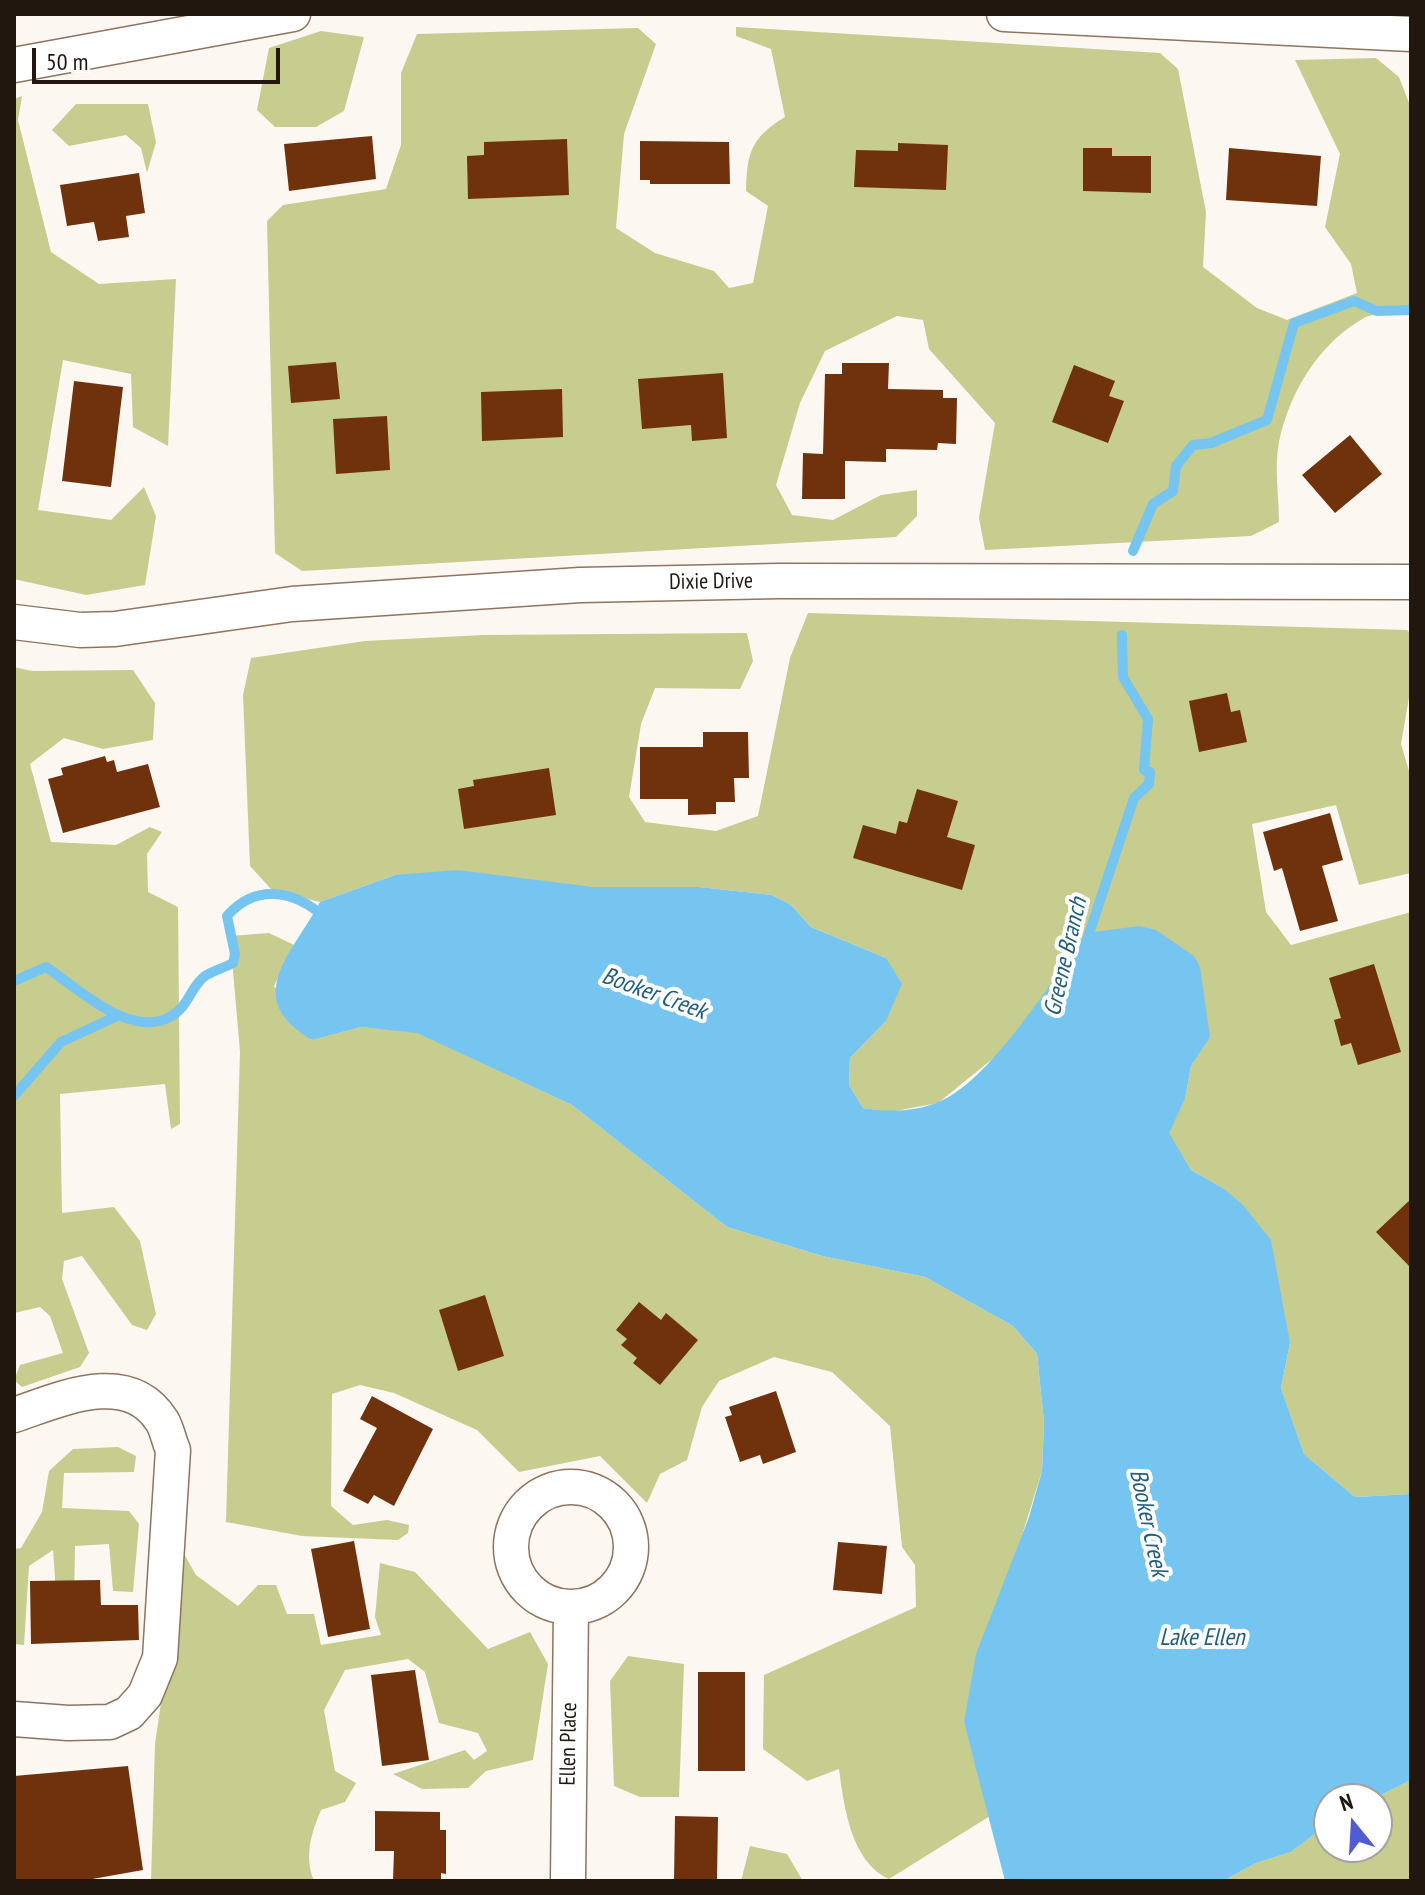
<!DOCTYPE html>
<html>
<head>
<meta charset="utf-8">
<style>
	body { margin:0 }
	#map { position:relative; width:1425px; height:1895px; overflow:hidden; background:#fdf7f2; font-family:"PT Sans Narrow",sans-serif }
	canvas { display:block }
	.frame { position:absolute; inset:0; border:16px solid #21170f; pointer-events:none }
	.north { position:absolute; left:1313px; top:1783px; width:80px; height:80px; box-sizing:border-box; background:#fff; border:2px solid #a6a29f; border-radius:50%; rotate:342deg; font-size:22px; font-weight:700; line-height:32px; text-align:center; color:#21170f }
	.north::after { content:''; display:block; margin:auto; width:28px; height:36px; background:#515cd3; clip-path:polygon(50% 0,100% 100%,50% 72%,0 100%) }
	.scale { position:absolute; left:32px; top:48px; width:248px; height:36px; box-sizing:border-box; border:4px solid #21170f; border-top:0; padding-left:10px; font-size:24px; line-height:28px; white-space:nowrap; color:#21170f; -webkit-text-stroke:6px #fff; paint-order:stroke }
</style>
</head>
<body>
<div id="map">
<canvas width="1425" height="1895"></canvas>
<div class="frame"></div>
<div class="north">N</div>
<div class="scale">50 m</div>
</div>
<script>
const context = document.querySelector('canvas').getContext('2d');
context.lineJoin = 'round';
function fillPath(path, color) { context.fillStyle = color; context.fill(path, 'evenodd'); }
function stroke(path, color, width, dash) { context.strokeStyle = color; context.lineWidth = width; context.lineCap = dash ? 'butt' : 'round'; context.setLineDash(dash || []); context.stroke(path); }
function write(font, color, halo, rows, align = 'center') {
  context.font = font + ' "PT Sans Narrow",sans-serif'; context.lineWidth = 8; context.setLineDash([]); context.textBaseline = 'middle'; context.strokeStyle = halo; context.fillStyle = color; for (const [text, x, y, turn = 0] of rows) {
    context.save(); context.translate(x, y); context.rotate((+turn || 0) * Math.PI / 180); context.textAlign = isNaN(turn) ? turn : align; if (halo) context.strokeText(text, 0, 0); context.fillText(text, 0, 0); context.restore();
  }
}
const green = new Path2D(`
	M736 27 1160 53 1178 69 1206 212 1203 267 1257 308 1287 320 1357 293 1351 264 1325 227 1340 154 1295 60 1376 58 1399 77 1411 108V308C1396 316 1377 311 1364 318 1319 343 1289 393 1279 442 1274 466 1279 497 1279 522L1251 536 985 550 979 518 995 423 929 349 923 320 897 316 825 351 800 403 776 485 792 515 833 520 881 495 917 490V516L896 537 302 571 275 553 267 221 283 205 386 189 401 145V73L417 34 638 28 656 44 624 134 616 228 655 253 714 271 729 288 753 283 768 206 746 191C747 152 751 138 785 117L771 49 736 36Z
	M321 31 364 37 344 111 316 127H275L257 110 269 48Z
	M22 96 18 120 51 252 99 284 176 279 168 446 133 427 131 374 63 360 38 510 111 520 144 487 156 516 145 585 86 595 14 579V99Z
	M76 104H148L156 142 147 173 141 148 126 135 69 146 52 130Z
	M808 613 1407 630 1411 634V686L1401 744 1411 778V873L1359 885 1336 805 1252 824 1266 912 1291 945 1411 912V1494L1355 1497 1304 1454 1281 1388 1290 1343 1223 1188 1191 1170 1168 1133 1185 1099 1191 1066 1210 1036 996 1056 938 1103 890 1112 863 1108 849 1085 850 1058 886 1021V958L811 927 791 905 772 895 699 887H593L395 875 320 902 272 890 250 866 243 695 251 658 365 641 483 635 747 633 753 661 740 689 655 688 641 724 629 797 645 822 716 831 758 816 790 658Z
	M14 667 32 671 133 670 155 703 153 740 103 749 64 738 30 764 51 842 116 845 150 827 162 832 147 854 148 892 178 907 180 1124 171 1129 165 1084 60 1094 62 1213 114 1207 140 1241 156 1314 147 1330 132 1325 82 1256 64 1261 62 1279 89 1353 80 1367 22 1387 14 1380 20 1365 63 1353 50 1316 40 1307 14 1313Z
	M269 933 294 945 274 986 311 1040 361 1027 416 1032 572 1105 727 1227 822 1256 925 1277 1013 1326 1037 1354 1044 1422 1042 1471 964 1722 990 1816 889 1879C851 1862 844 1807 839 1769L807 1781 763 1749 764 1675 916 1607 915 1565 902 1547 890 1426 832 1372 774 1357 719 1381 702 1407 687 1460 660 1474 647 1503 600 1456 519 1472 477 1430 394 1393 360 1385 332 1394 331 1506 353 1525 387 1520 409 1525 408 1533 398 1540 302 1536 226 1522 240 1052 230 936Z
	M118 1447 136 1456 134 1472 64 1473 62 1508 129 1511 139 1524 133 1592 113 1591 109 1544 75 1546 74 1601 57 1606 53 1550 29 1566 24 1645 14 1644V1549L21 1548 42 1512 49 1471 73 1449Z
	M183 1552 196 1575 238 1606 258 1585H276L287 1614H314L321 1645 381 1635 375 1617 380 1563 415 1572 488 1649 530 1632 548 1664 533 1760 486 1771 468 1788 422 1789 393 1774 465 1750 474 1760 487 1751 478 1733 439 1723 425 1672 408 1659 345 1670 324 1710 335 1771 356 1783 345 1802 321 1810C311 1834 304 1856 314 1881H151L155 1744Z
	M628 1656 684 1664 679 1797H640L614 1786 610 1681Z
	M1411 1780V1881H1223L1256 1863 1291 1852 1329 1823V1847H1377V1799H1373Z
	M750 1846 787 1854 803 1881H741Z`);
const water = new Path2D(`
	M457 870 593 887H699L772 895 791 905 811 927 886 958 902 984 886 1021 850 1058 849 1085 863 1108C887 1112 913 1112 936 1103 988 1085 1053 978 1087 933L1139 926 1156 930 1194 956 1200 967 1210 1037 1191 1066 1185 1099 1169 1133 1191 1170 1223 1188 1243 1205 1271 1240 1290 1343 1281 1388 1304 1454 1355 1497 1411 1494V1780L1373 1799H1329V1823L1291 1852 1256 1863 1223 1881H1005L964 1722 976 1654 1029 1517 1042 1471 1044 1422 1037 1354 1013 1326 925 1277 822 1256 727 1227 572 1105 417 1033 361 1027 312 1040C240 998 293 953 320 902L395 875Z`);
const stream = new Path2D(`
	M1133 551 1153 504 1173 491 1176 466 1193 445 1211 443 1267 420 1294 323 1354 301 1377 311 1411 310
	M1085 946 1134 798 1149 784 1150 772 1144 770 1148 719 1123 677 1122 635
	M14 981 46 967C78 988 127 1037 168 1018 189 1008 190 987 205 976 212 971 224 968 233 963L235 954 227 916C256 883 295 890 325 918
	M14 1096 61 1042 115 1017`);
const building = new Path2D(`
	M372 136 376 179 289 191 284 144Z
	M567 139 569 195 468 199 467 156 484 155V142Z
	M640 141 729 142 730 184H650V180H640Z
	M898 143 948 145 946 190 854 187 856 150 898 151Z
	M1083 148H1112V156H1151V193L1083 191Z
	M1229 148 1321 156 1317 206 1226 200Z
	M139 173 145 213 126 216 129 237 98 241 94 222 67 226 60 185Z
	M336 362 340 399 291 403 288 366Z
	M842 363H889L888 389 943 390V398H957L956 444 938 443 937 450 886 449V462L845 461V499H802L803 453 823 454 825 374H842Z
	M1074 365 1115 381 1109 396 1124 401 1108 443 1052 422Z
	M723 373 727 438 692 441 691 425 642 429 638 379Z
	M74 381 123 387 111 487 62 481Z
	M562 389 563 437 482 441 481 392Z
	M387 416 390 470 336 474 333 419Z
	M1350 435 1382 474 1335 513 1302 475Z
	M1227 693 1231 712 1240 710 1247 742 1199 752 1189 701Z
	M703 732H748L749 778H734L735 802H716V814L688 815V799H640V747H703Z
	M105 756 107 762 114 760 117 772 148 764 160 807 63 833 48 779 63 775 61 768Z
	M549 768 556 815 464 829 458 789 474 786 473 780Z
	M917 789 958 801 947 837 975 845 962 890 853 858 863 825 896 834 899 821 907 823Z
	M1330 813 1343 860 1322 866 1338 921 1300 931 1282 868 1274 871 1263 832Z
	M1374 964 1401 1052 1358 1065 1351 1043 1341 1046 1334 1020 1341 1018 1329 978Z
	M1411 1199V1268L1376 1232Z
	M485 1295 504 1356 458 1371 439 1310Z
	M639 1302 661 1320 666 1313 698 1340 660 1385 633 1363 637 1358 621 1345 627 1339 616 1330Z
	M776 1391 796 1452 763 1464 760 1455 740 1462 725 1417 732 1415 729 1407Z
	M372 1396 433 1429 394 1506 374 1495 368 1504 343 1491 377 1428 360 1419Z
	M354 1541 370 1629 328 1637 311 1549Z
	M838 1542 887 1546 882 1594 833 1590Z
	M100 1580 101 1605H138L139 1640 31 1644 30 1581Z
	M415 1670 429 1760 382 1766 371 1675Z
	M698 1672H745V1771H698Z
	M128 1766 143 1870 81 1881H14V1776Z
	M375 1811 440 1812V1830H446V1874L441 1873V1881H393L394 1851H375Z
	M675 1816 718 1817 717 1881H674Z`);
const minor = new Path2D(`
	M1004 14 1411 34
	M14 65 293 14
	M14 622 80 630 115 629 292 604 580 585 779 581 1411 582
	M14 1415C59 1400 128 1367 162 1421 167 1429 169 1441 173 1450L160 1658 145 1695 129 1713 110 1722 68 1723 14 1719
	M511 1547a60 60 0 1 1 120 0a60 60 0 1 1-120 0Z
	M568 1881 571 1608`);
const streetNames = [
	["Dixie Drive",711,582,-1],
	["Ellen Place",569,1744,-89]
];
const waterNames = [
	["Greene Branch",1066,957,-77],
	["Booker Creek",654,994,20],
	["Booker Creek",1148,1523,78],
	["Lake Ellen",1202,1638]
];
fillPath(green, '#c7cc8f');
fillPath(water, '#76c5f0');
stroke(stream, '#76c5f0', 10);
fillPath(building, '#70320c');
stroke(minor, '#8f7460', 37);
stroke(minor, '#fff', 34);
write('22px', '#21170f', '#fff', streetNames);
write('italic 24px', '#225e7c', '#fff', waterNames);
</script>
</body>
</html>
